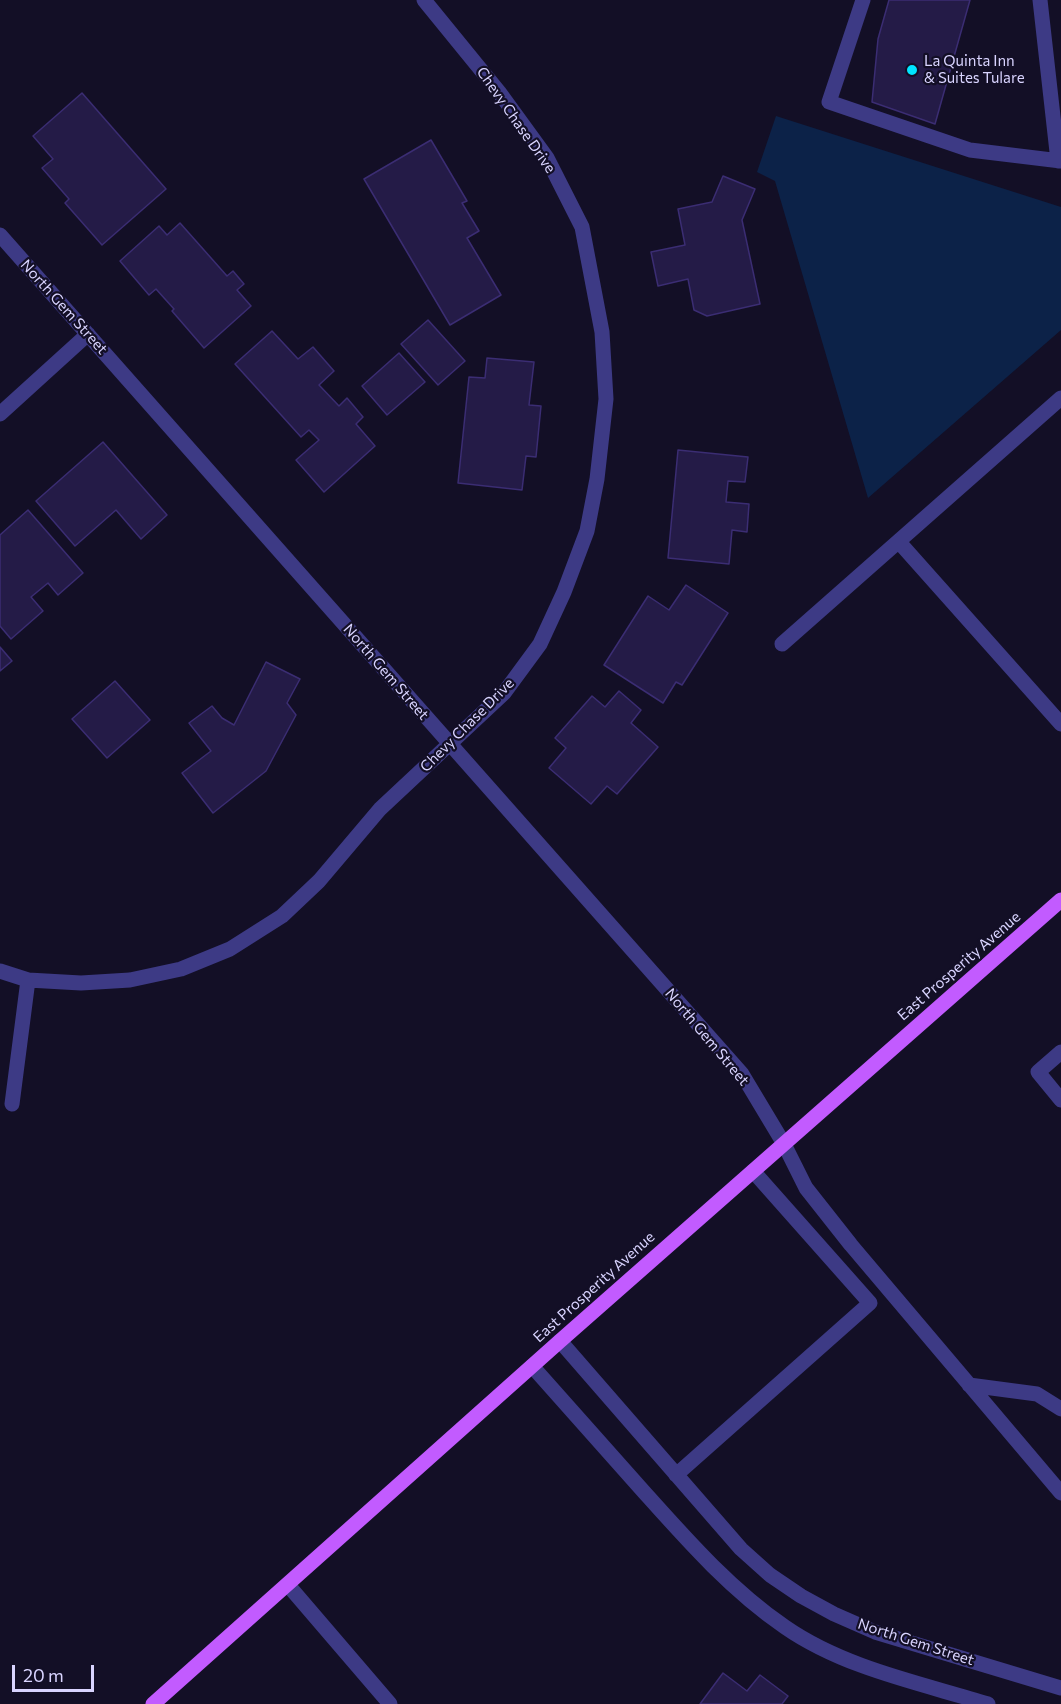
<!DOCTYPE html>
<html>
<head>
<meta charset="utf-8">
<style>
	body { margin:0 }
	#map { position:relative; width:1061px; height:1704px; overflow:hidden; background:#130f26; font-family:Commissioner,sans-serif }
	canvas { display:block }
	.scale { position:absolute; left:12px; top:1665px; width:82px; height:27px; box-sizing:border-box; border:3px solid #d9d4ff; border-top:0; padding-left:8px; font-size:18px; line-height:21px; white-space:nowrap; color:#d9d4ff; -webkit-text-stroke:4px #130f26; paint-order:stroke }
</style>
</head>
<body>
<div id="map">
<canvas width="1061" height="1704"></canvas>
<div class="scale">20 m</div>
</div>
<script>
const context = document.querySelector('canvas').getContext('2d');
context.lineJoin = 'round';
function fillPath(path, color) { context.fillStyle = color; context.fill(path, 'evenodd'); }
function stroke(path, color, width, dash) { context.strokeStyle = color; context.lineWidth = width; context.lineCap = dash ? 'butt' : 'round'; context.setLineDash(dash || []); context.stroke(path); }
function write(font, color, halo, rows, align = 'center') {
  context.font = font + ' Commissioner,sans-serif'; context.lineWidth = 4.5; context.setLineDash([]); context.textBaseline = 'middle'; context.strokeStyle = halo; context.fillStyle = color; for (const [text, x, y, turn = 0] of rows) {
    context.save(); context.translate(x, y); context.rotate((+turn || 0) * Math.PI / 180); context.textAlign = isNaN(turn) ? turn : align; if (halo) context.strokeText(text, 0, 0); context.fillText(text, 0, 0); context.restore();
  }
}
const water = new Path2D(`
	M776 116 1061 207V330L868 498 775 181 757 172Z`);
const building = new Path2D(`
	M889 0H970L935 124 872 102 878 39Z
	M82 93 166 189 102 245 65 203 69 199 42 168 53 159 33 136Z
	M431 140 467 201 462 203 479 231 467 238 501 295 450 325 364 179Z
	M723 176 755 189 742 220 760 304 707 316 694 310 688 279 658 286 651 252 685 245 678 209 712 202Z
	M180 223 227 276 233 271 244 284 237 290 251 306 204 348 172 311 174 309 156 289 149 295 120 261 159 226 167 235Z
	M428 320 465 361 438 385 401 344Z
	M272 331 298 359 313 347 334 371 319 385 339 406 347 398 363 417 356 424 375 446 324 492 296 460 319 440 309 430 301 437 235 364Z
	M399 353 425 382 387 415 362 386Z
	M487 358 534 362 529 405 541 406 536 457 526 456 522 490 458 483 469 377 485 378Z
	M103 442 167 515 141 539 116 510 75 546 36 501Z
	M678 450 748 457 745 482 728 481 726 502 749 504 747 532 732 530 729 564 668 558Z
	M28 510 83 573 58 595 48 583 31 597 43 611 11 639 0 626V535Z
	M686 585 728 613 682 685 676 682 663 703 604 665 648 596 669 610Z
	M0 647 12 661 0 671Z
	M266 662 300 679 287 703 296 715 266 771 213 813 182 773 211 751 189 723 212 706 222 718 234 725Z
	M115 681 150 720 107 758 72 719Z
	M619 691 641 710 631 723 658 747 617 794 607 786 591 804 549 768 566 748 555 738 592 696 605 707Z
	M723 1673 747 1691 760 1675 788 1696 782 1704H700Z`);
const minor = new Path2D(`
	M863 0 829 102 970 150 1061 161
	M1040 0 1058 161
	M0 235 742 1074 784 1144 806 1188 851 1245 1061 1493
	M0 414 88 334
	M899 542 1061 724
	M782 644 1061 398
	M0 971 28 980 81 983 130 980 181 969 230 949 282 916 319 881 380 809 504 693 540 644 564 592 587 531 597 479 606 399 602 332 582 227 547 158 499 92 424 0
	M1061 1052 1038 1072 1061 1100
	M12 1104 28 980
	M560 1341 741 1549 770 1575 801 1596 834 1614 875 1632 1061 1688
	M532 1366C569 1408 607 1450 644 1492 687 1540 731 1590 785 1627 844 1668 920 1683 988 1704
	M969 1385 1037 1394 1061 1409
	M676 1475 870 1303 753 1171
	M288 1585 390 1704`);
const major = new Path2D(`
	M153 1704 560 1341 1061 900`);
const markers = [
	[912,70,6,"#00e5ff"]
];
const poiNames = [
	["La Quinta Inn",924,61],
	["& Suites Tulare",924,78]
];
const streetNames = [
	["Chevy Chase Drive",516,120,55],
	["North Gem Street",64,307,48],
	["North Gem Street",386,672,49],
	["Chevy Chase Drive",467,725,-45],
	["East Prosperity Avenue",959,966,-41],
	["North Gem Street",707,1037,50],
	["East Prosperity Avenue",594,1287,-42],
	["North Gem Street",916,1642,18]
];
fillPath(water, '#0c2248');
fillPath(building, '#241b47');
stroke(building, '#3b2d73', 1.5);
stroke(minor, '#3d3a85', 15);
stroke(major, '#c25bff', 15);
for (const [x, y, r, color] of markers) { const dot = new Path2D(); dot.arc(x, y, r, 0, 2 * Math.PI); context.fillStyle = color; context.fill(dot); stroke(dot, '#130f26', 2); }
write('15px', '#d9d4ff', '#130f26', poiNames, 'left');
write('15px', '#d9d4ff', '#130f26', streetNames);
</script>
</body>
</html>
